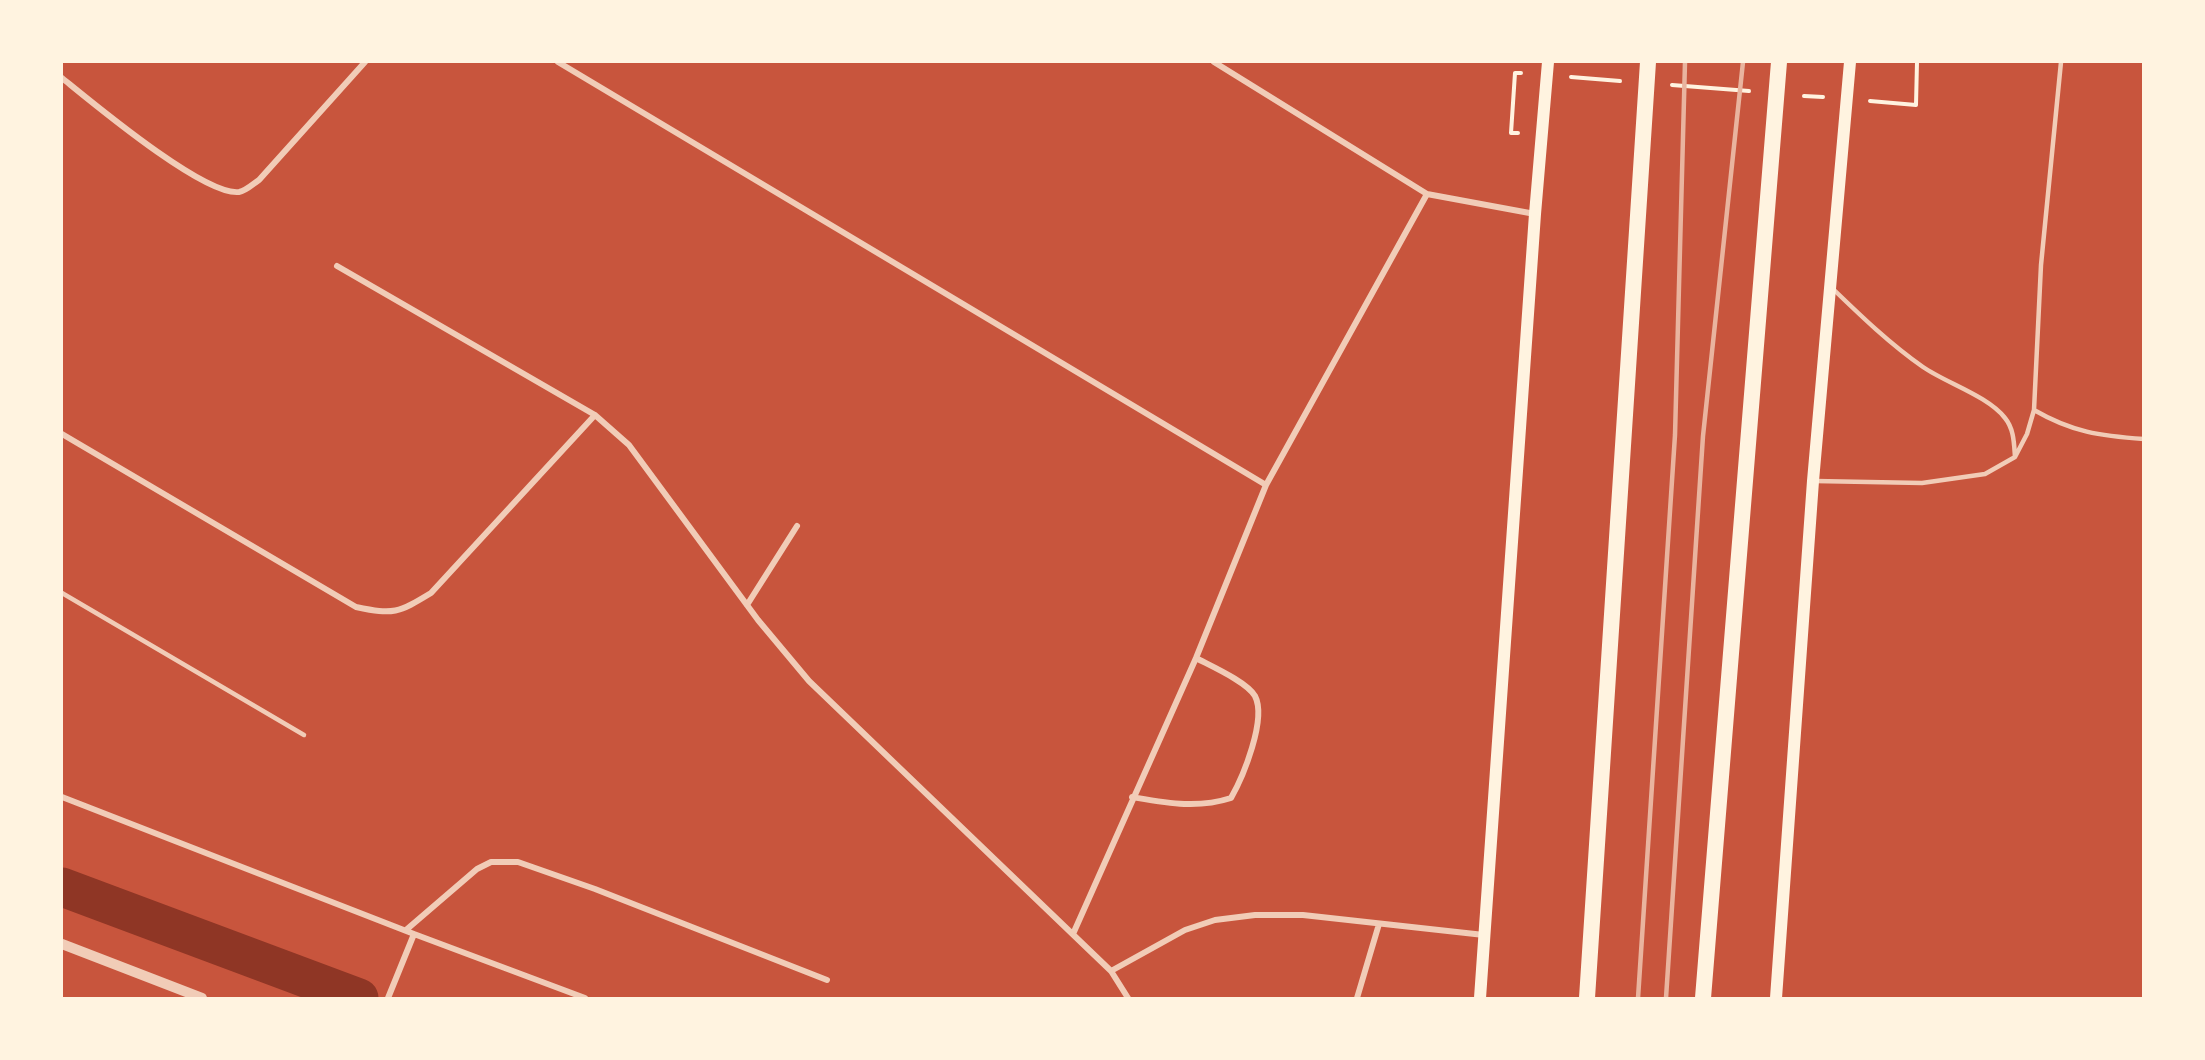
<!DOCTYPE html>
<html>
<head>
<meta charset="utf-8">
<style>
	body { margin:0 }
	#map { position:relative; width:2205px; height:1060px; overflow:hidden; background:#c8553d; font-family:Arial,sans-serif }
	canvas { display:block }
	.frame { position:absolute; inset:0; border:63px solid #fff3e0; pointer-events:none }
</style>
</head>
<body>
<div id="map">
<canvas width="2205" height="1060"></canvas>
<div class="frame"></div>
</div>
<script>
const context = document.querySelector('canvas').getContext('2d');
context.lineJoin = 'round';
function stroke(path, color, width, dash) { context.strokeStyle = color; context.lineWidth = width; context.lineCap = dash ? 'butt' : 'round'; context.setLineDash(dash || []); context.stroke(path); }
const canal = new Path2D(`
	M62 887 359 998`);
const path = new Path2D(`
	M1571 77 1620 81
	M1672 85 1749 91
	M1804 96 1823 97
	M1870 101 1916 105 1917 62
	M1518 133H1511L1515 73H1521`);
const service = new Path2D(`
	M1832 288C1861 316 1890 344 1923 367 1946 383 1988 396 2005 418 2014 429 2014 443 2015 457
	M2034 410C2072 432 2100 436 2144 439
	M1815 481 1922 483 1985 474 2015 457 2027 434 2034 410 2041 265 2061 62
	M62 593 304 735`);
const minor = new Path2D(`
	M558 62 1266 485
	M1214 62 1427 194 1535 214
	M62 78C93 103 204 196 239 192 246 191 253 184 259 180L365 62
	M337 266 595 415 629 445 758 620 809 681 1111 971 1128 998
	M62 434 356 607C394 615 398 613 431 593L595 415
	M747 605 797 526
	M62 797 414 934 388 998
	M1132 797C1167 803 1197 809 1231 798 1243 777 1267 719 1255 696 1247 682 1211 666 1196 658
	M406 930 477 869 491 862H518L595 889 827 980
	M414 934 585 998
	M1073 934 1196 658 1266 485 1427 194
	M1111 971 1185 930 1215 920 1255 915H1303L1484 935
	M1357 998 1379 924`);
const tertiary = new Path2D(`
	M62 944 202 998`);
const secondary = new Path2D(`
	M1480 998 1535 214 1548 62
	M1776 998 1813 481 1850 62`);
const trunk = new Path2D(`
	M1587 998 1648 62
	M1703 998 1779 62`);
const rail = new Path2D(`
	M1638 998 1675 435 1685 62
	M1666 998 1703 436 1743 62`);
stroke(canal, '#8f3625', 39);
stroke(path, '#fff3e0', 4);
stroke(service, '#f1ccb7', 4.5);
stroke(minor, '#f1ccb7', 6);
stroke(tertiary, '#f1ccb7', 10);
stroke(secondary, '#fff3e0', 12);
stroke(trunk, '#fff3e0', 16);
stroke(rail, '#e9b49f', 4.5);
</script>
</body>
</html>
